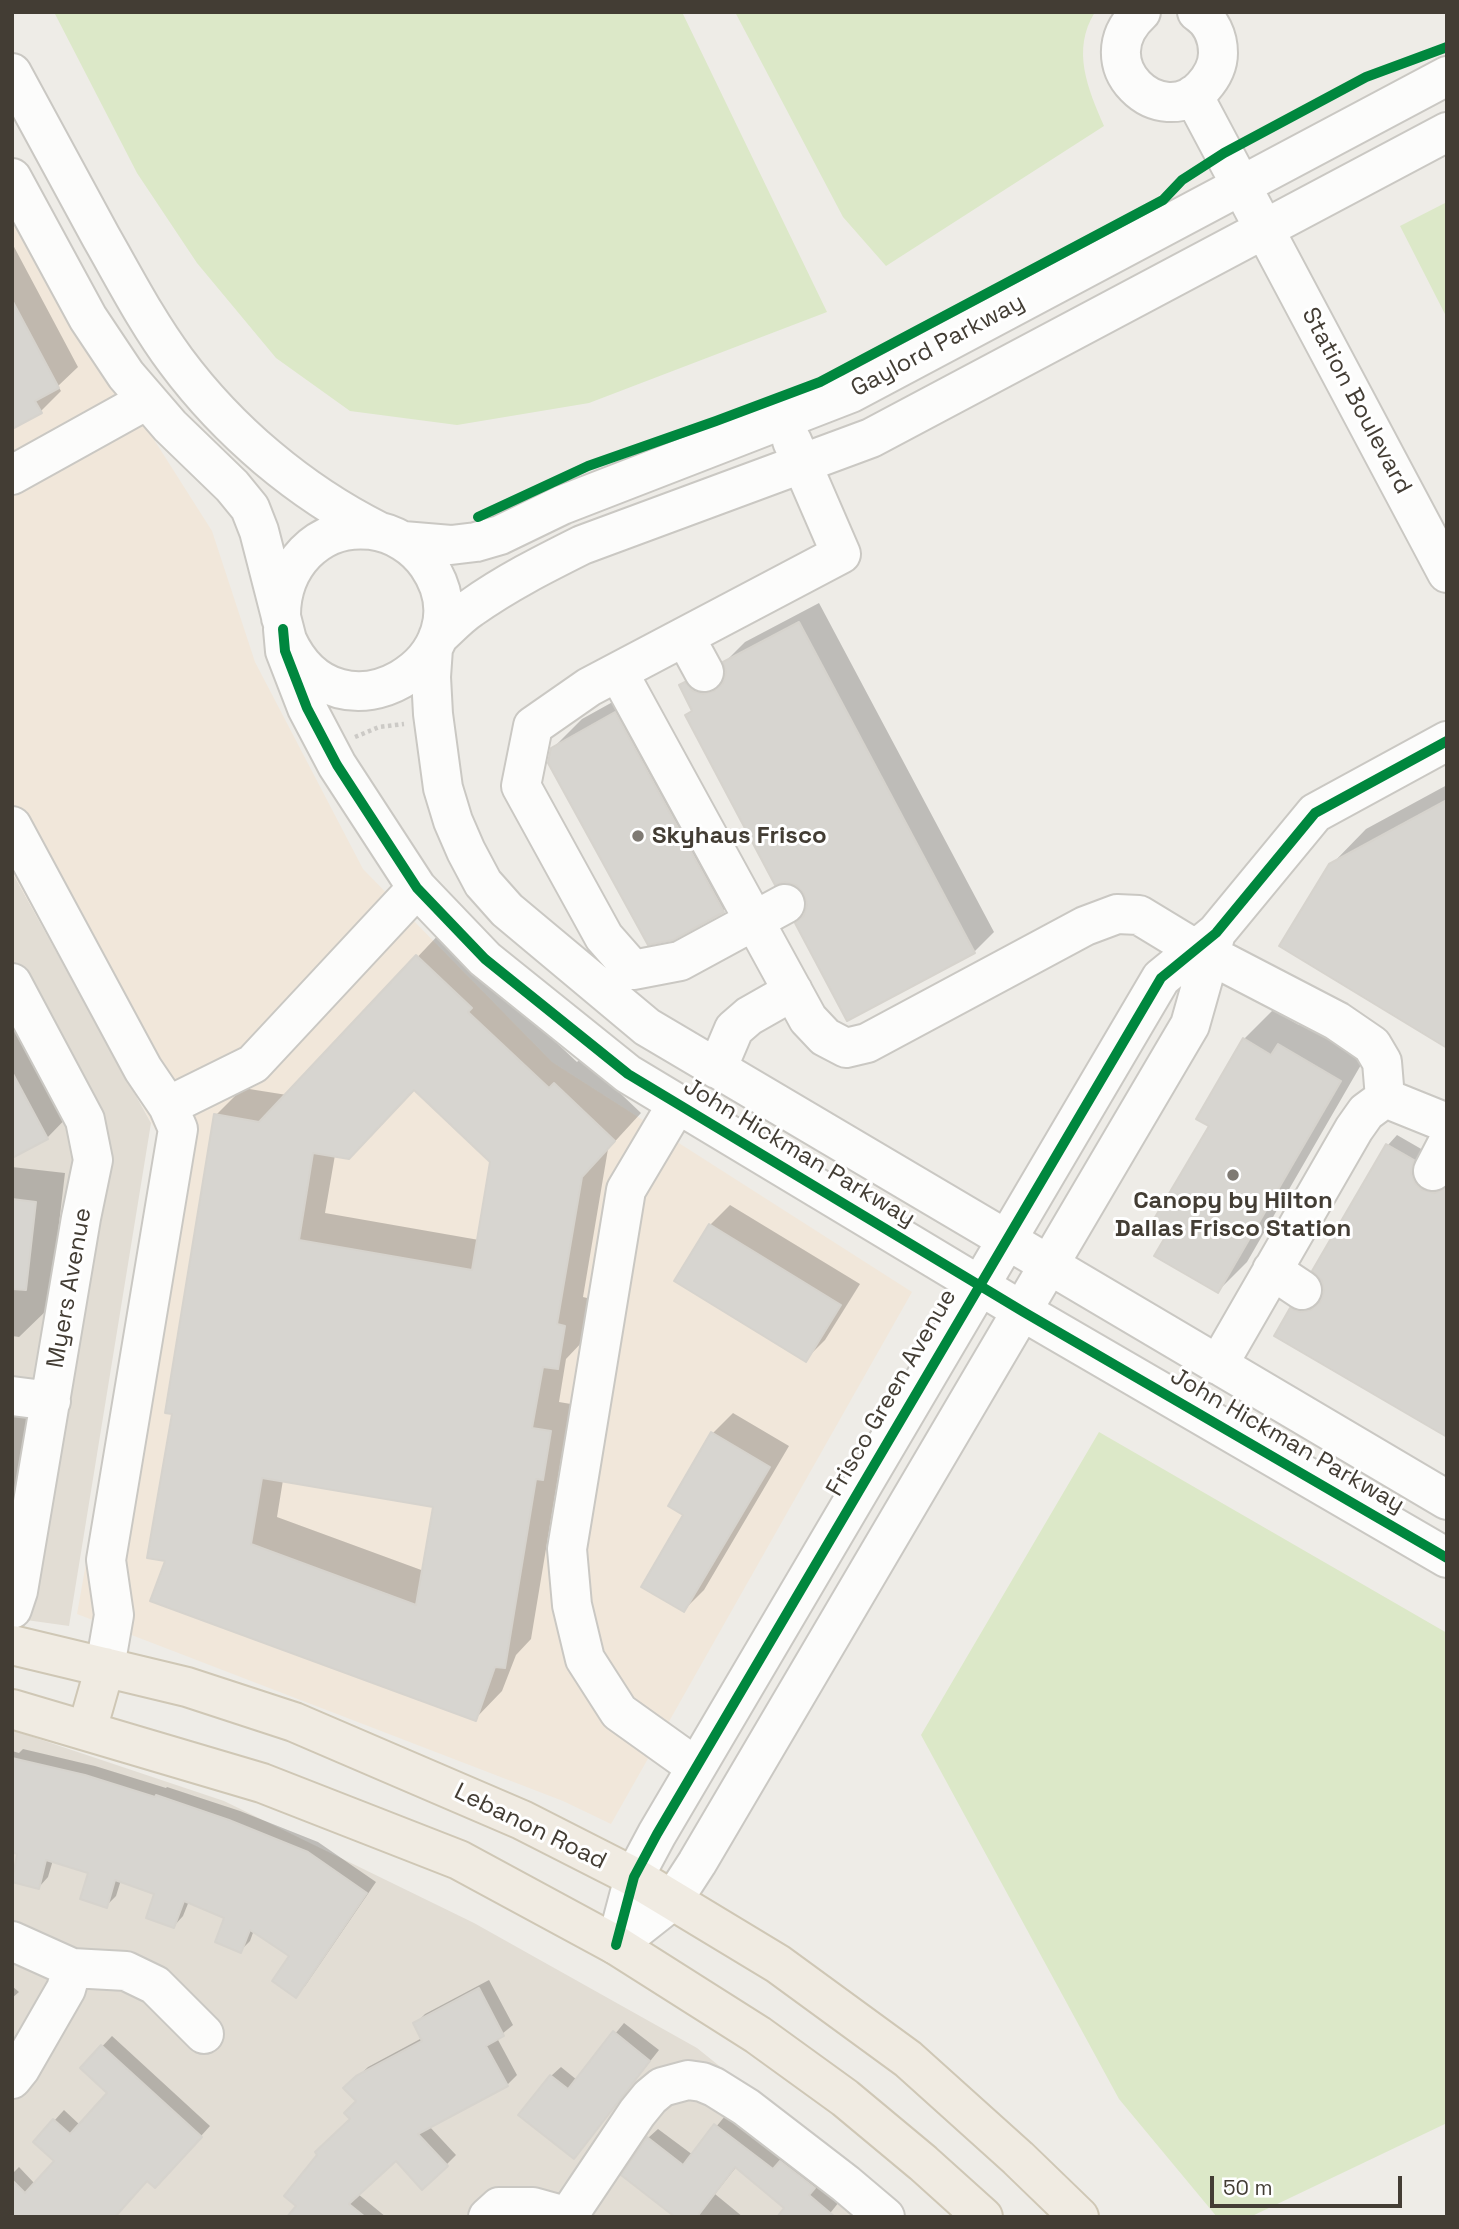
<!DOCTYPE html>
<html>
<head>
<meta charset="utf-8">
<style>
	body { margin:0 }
	#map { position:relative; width:1459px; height:2229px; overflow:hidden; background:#eeece7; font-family:"Space Grotesk",sans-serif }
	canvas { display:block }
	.frame { position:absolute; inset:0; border:14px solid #433d34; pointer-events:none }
	.scale { position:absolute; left:1210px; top:2176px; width:192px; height:32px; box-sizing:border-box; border:4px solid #433d34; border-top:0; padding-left:9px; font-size:21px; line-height:24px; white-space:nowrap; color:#433d34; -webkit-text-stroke:5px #fff; paint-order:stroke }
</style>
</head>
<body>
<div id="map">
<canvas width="1459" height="2229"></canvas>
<div class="frame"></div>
<div class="scale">50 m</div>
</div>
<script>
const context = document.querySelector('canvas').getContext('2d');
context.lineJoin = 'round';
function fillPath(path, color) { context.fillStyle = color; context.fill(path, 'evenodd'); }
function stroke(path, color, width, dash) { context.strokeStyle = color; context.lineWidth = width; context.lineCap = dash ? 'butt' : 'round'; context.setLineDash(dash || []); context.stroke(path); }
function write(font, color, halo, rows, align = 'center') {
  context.font = font + ' "Space Grotesk",sans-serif'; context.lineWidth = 6; context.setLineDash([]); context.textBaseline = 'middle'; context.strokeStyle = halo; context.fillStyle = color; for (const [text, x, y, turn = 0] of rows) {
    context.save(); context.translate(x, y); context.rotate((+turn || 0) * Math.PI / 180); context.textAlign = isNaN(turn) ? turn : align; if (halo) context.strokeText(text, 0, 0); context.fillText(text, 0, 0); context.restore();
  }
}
const residential = new Path2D(`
	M12 872 151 1123 69 1626 12 1618Z
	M12 1730 224 1801 474 1923 697 2048 907 2217H12Z`);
const commercial = new Path2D(`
	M12 216 212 531 255 662 363 869 552 1062 912 1292 611 1824 563 1801 77 1614 161 1140 12 872Z`);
const green = new Path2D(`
	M54 12H682L827 312 589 403 457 425 350 411 276 358 197 263 137 173Z
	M735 12H1095C1071 50 1088 89 1104 126L886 266 843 217Z
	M1447 202V318L1400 226Z
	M1099 1432 1447 1633V2123L1250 2217H1217L1119 2099 921 1735Z`);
const shadow = new Path2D(`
	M12 243 78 367 58 386 61 391 41 411 12 427Z
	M819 603 994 932 974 952 809 905 806 893 687 715 693 709 681 686 701 666 713 671 727 674 725 662 745 642Z
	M645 684 753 881 723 911 672 938 553 748 582 719Z
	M1447 785V1046L1331 865 1366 829Z
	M444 929 494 984 577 1062 582 1057 641 1113 608 1149 583 1297 591 1299 584 1340 566 1359 559 1402 577 1405 569 1452 561 1459 531 1639 516 1655 502 1691 475 1719 167 1560 174 1412 216 1115 243 1088 287 1095ZM415 1089 492 1161 479 1240 325 1213 335 1155ZM283 1480 435 1506 424 1571 277 1517Z
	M12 991 76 1108 47 1138 12 1156Z
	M1273 1010 1299 1025 1309 1016 1369 1051 1247 1262 1218 1291 1170 1233 1244 1039Z
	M1397 1135 1423 1150 1447 1183V1435L1292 1310 1302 1300 1311 1303 1323 1301 1326 1291 1323 1280 1315 1270 1388 1145Z
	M12 1167 65 1173 49 1308 19 1337 12 1336Z
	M730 1205 860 1284 825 1340 805 1360 710 1225Z
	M12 1406 28 1408 15 1542 12 1545Z
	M733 1413 789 1446 704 1590 684 1610 685 1515 713 1433Z
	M23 1749 95 1766 166 1788 167 1787 240 1811 318 1842 376 1882 305 1986 295 1995 291 1956 254 1930 250 1941 240 1951 226 1917 189 1901 183 1916 174 1926 156 1893 121 1880 116 1896 106 1906 90 1871 53 1860 48 1877 39 1887 19 1853 12 1851V1751L19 1753Z
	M489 1980 513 2025 497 2038 517 2075 507 2085 429 2126 456 2155 446 2165 396 2158 358 2194 386 2217H289L298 2205 352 2119 358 2101 346 2088 368 2067 422 2038 415 2024 425 2014Z
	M12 1986 19 1992 12 1998Z
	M624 2023 659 2050 574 2157 551 2076 561 2067 577 2080Z
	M112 2036 210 2126 165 2176 148 2179 12 2217V2174L19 2167 35 2184 56 2161 35 2142 64 2110 80 2125 109 2093 82 2068Z
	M725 2116 783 2160 791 2152 839 2202 827 2217 787 2208 737 2166 715 2194 743 2217H678L648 2138 658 2129 693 2155Z`);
const building = new Path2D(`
	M12 300 59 388 35 401 42 413 12 429Z
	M799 622 975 953 847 1021 795 923 804 915 807 905 804 894 796 885 785 882 775 885 685 715 692 711 679 685 685 682 693 691 703 694 714 691 723 683 726 672 723 662Z
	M615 712 724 912 673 940 648 945 548 763 551 748Z
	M1447 800V1048L1279 946 1329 864Z
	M416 955 472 1008 468 1012 549 1088 554 1083 615 1141 582 1177 557 1324 565 1326 558 1369 543 1367 532 1428 551 1431 543 1480 536 1479 505 1668 495 1667 476 1721 150 1601 165 1561 147 1558 172 1414 165 1413 214 1114 259 1122ZM414 1090 490 1162 472 1270 299 1240 313 1153 349 1159ZM262 1478 433 1507 416 1605 251 1544Z
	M1243 1038 1271 1055 1278 1044 1341 1081 1218 1293 1154 1256 1167 1234 1151 1224 1209 1126 1196 1119Z
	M12 1072 48 1139 12 1158Z
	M1386 1144 1414 1160 1411 1173 1415 1183 1422 1190 1435 1193 1447 1187V1437L1274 1336 1290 1308 1300 1312 1311 1310 1320 1302 1324 1291 1322 1281 1312 1271Z
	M12 1199 36 1202 26 1290 12 1289Z
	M709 1224 841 1305 806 1362 674 1281Z
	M711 1432 770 1467 684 1612 641 1587 683 1515 668 1506Z
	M12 1758 85 1775 155 1797 156 1795 229 1820 308 1852 367 1893 296 1998 272 1981 289 1956 250 1930 241 1953 215 1942 224 1918 184 1901 174 1928 146 1918 154 1894 115 1880 107 1908 80 1899 88 1873 46 1860 39 1889 12 1882 17 1854 12 1852Z
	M479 1988 504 2036 486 2046 508 2086 418 2134 448 2166 422 2190 396 2161 349 2204 365 2217H287L296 2206 284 2196 317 2155 315 2152 350 2119 344 2113 356 2101 343 2088 356 2076 422 2041 413 2023Z
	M613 2031 650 2061 574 2159 518 2115 550 2075 568 2089Z
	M101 2045 202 2137 155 2188 147 2181 115 2217H12V2180L25 2193 54 2161 33 2142 53 2119 70 2134 107 2093 80 2068Z
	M714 2124 773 2169 780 2161 815 2188 809 2195 835 2217H777L784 2208 735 2167 697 2217H675L621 2175 647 2137 683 2165Z`);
const path = new Path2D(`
	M355 737 379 727 404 724`);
const minor = new Path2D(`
	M1141 12C1084 64 1162 133 1203 87 1212 77 1218 67 1218 53 1218 37 1211 21 1197 12
	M12 73C42 128 72 183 101 237 125 279 147 322 176 361 228 431 300 492 378 531
	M1193 95 1447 573
	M12 178 88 318 126 375 170 426 232 486 250 508 259 531 287 640C338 752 492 658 428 565 415 546 394 533 371 530 317 524 280 567 281 618
	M12 475 147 400
	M403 541 451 545 476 542 500 535 562 505 851 393 1447 76
	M283 629 285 651 307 708 337 765 417 888 485 959 628 1074 1022 1311 1447 1558
	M438 637C449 627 459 616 471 608 506 583 544 564 582 545L871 438 1447 132
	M685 637 704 672
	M433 648 431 677 433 714 443 788 453 821 466 851 483 883 507 910 647 1027 1447 1500
	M618 672 808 1019 825 1037 846 1048 867 1043 1085 926 1117 914 1139 915 1195 949
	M12 826 143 1069 168 1106
	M785 904 680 961 633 970 604 937 521 786 533 726 589 687 841 554 792 441
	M1210 955 1337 1021 1372 1045 1382 1062 1385 1098
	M12 983 85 1120 93 1160 81 1218 18 1591 12 1609
	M717 1069 734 1029 749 1016 793 991
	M677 1104 626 1190 567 1549 572 1605 585 1659 619 1712 696 1767
	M1433 1171 1447 1144
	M1272 1270 1302 1290
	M1218 1365 1354 1129 1366 1112 1385 1098 1447 1123
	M12 1396 51 1401
	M105 1667 114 1615 106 1560 178 1129 168 1106 253 1064 417 888
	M12 1941 72 1968 126 1971 155 1985 204 2034
	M616 1945 634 1877 657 1834 1161 978 1216 933 1315 813 1447 741
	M616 1945 673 1900 697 1863 1190 1025 1216 933
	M12 2079 20 2069 66 1989 72 1968
	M568 2216 637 2113 650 2097 662 2087 688 2080 702 2082 714 2087 746 2107 846 2184 885 2217
	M488 2217 499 2207H533L569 2217`);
const major = new Path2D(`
	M12 1645 187 1687 294 1722 522 1820 634 1877 778 1964 908 2059 1018 2158 1079 2217
	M12 1709 262 1783 459 1860 616 1945 758 2035 845 2098 923 2163 983 2217
	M87 1730 105 1667`);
const cycleway = new Path2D(`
	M478 517 588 466 716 421 820 382 1163 200 1182 180 1224 153 1366 77 1447 47
	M283 629 285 651 307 708 337 765 417 888 485 959 628 1074 1022 1311 1447 1558
	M616 1945 634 1877 657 1834 1161 978 1216 933 1315 813 1447 741`);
const markers = [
	[638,836,7,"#7f7a73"],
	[1233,1175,7,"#7f7a73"]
];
const streetNames = [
	["Gaylord Parkway",938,346,-28],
	["Station Boulevard",1356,401,62],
	["John Hickman Parkway",799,1153,31],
	["Myers Avenue",70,1288,-80],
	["Frisco Green Avenue",892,1393,-60],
	["John Hickman Parkway",1287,1441,30],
	["Lebanon Road",530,1827,26]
];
const poiNames = [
	["Skyhaus Frisco",652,836],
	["Canopy by Hilton",1233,1201,"center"],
	["Dallas Frisco Station",1233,1229,"center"]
];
fillPath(residential, '#e2ddd4');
fillPath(commercial, '#f1e7da');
fillPath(green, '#dce8c8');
fillPath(shadow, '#0003');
fillPath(building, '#d7d5d0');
stroke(building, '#d6d3cd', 2);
stroke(minor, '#cac8c3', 42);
stroke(major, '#cfc7b5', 42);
stroke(path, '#cccac6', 4.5, [3.5, 3.5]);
stroke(minor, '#fcfcfb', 38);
stroke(major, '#f0ebe2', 38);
stroke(cycleway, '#00873e', 10);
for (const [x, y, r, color] of markers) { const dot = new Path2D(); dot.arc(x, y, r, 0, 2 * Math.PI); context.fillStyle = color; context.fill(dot); stroke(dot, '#fff', 2.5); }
write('24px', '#433d34', '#fff', streetNames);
write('bold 24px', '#433d34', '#fff', poiNames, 'left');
</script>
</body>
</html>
